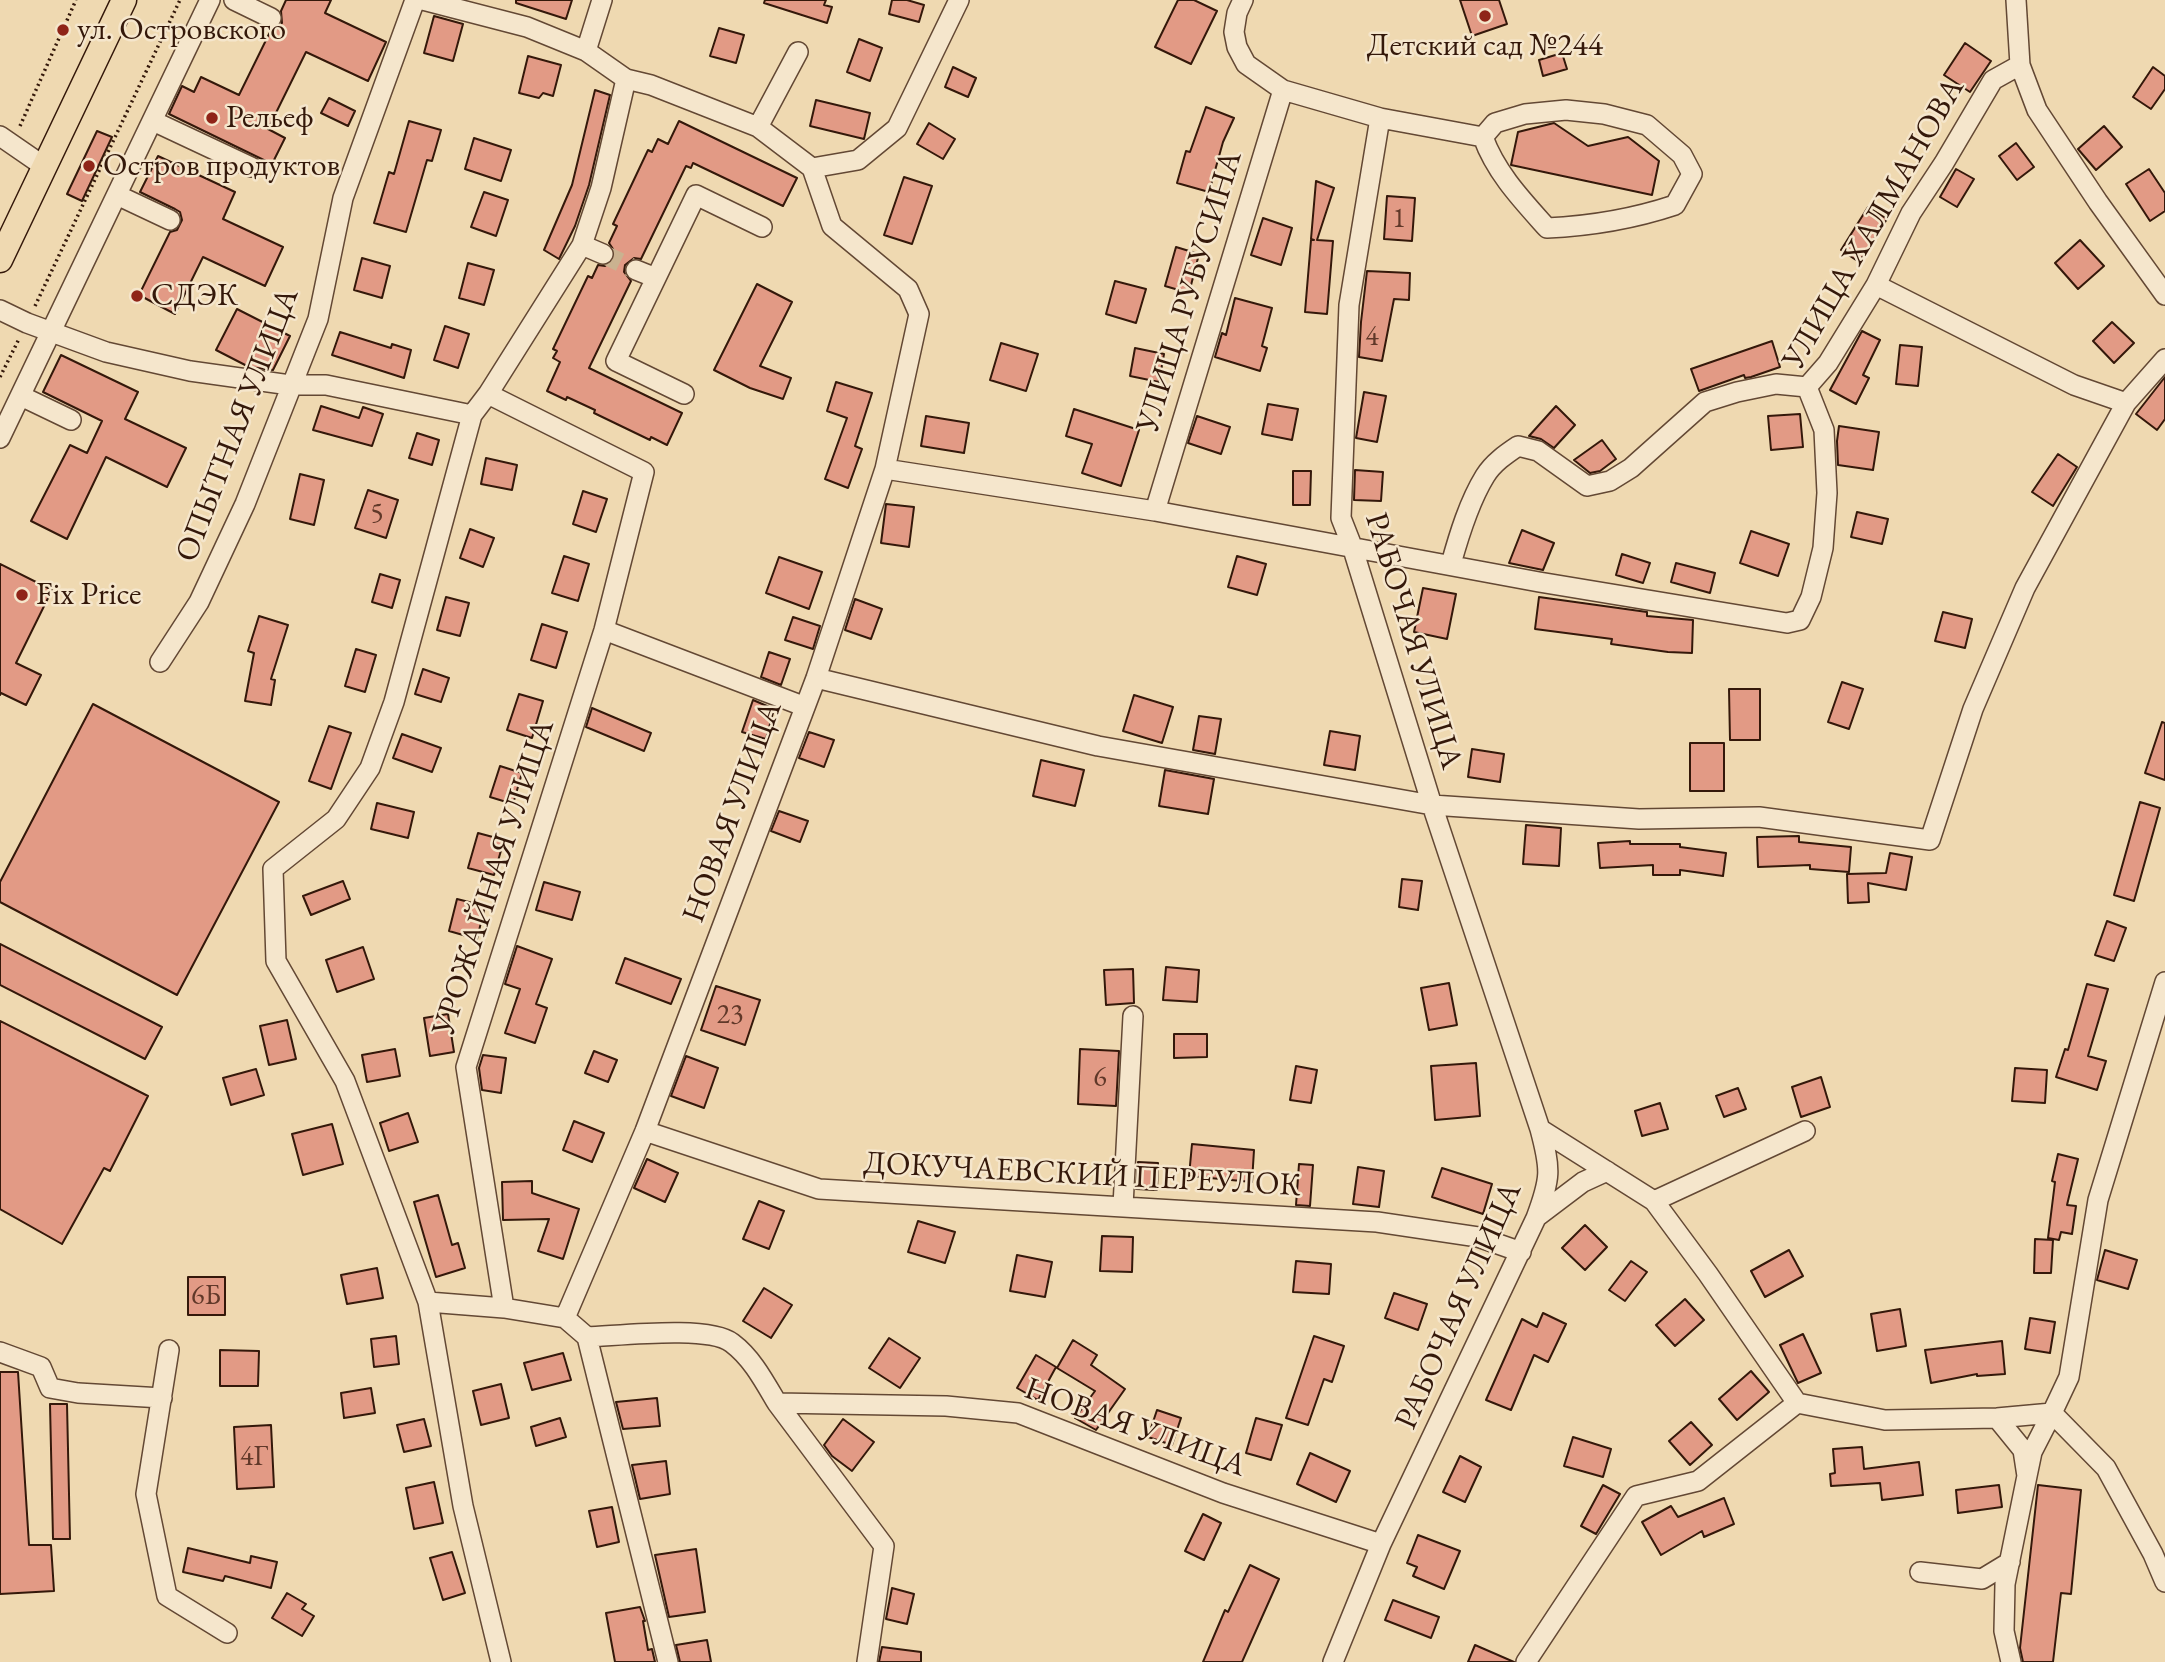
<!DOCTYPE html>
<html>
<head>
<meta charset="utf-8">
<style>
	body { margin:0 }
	canvas { display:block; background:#efd9b1 }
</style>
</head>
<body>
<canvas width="2165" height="1662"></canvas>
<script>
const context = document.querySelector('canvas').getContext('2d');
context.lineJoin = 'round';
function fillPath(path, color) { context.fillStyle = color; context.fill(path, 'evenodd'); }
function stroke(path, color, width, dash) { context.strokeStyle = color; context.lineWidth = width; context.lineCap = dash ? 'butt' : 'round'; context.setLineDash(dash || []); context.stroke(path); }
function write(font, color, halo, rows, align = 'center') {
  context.font = font + ' "EB Garamond",serif'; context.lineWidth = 5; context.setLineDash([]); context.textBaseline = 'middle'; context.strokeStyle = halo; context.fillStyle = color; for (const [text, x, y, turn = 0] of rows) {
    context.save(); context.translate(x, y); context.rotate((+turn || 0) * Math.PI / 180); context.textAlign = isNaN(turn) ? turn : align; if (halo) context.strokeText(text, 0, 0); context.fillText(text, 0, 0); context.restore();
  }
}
const building = new Path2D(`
	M286 0H331L325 13 386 42 368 81 306 52 268 129 285 138 272 164 169 114 182 86 194 92 201 77 239 95 271 30 278 28 282 23 281 11Z
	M516 0H572L566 19 516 3Z
	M765 0H826L824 5 832 7 827 23 764 3Z
	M892 0H907L924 5 919 22 889 14Z
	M1178 0H1194L1217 11 1191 64 1155 47Z
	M1460 0H1499L1507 24 1472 36Z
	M434 16 463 24 453 61 424 53Z
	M719 28 744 35 736 63 710 56Z
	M859 39 882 48 870 81 847 72Z
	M1965 43 1991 61 1970 92 1944 75Z
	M1562 53 1567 69 1543 76 1539 60Z
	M528 56 561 65 553 96 543 93 539 98 519 93Z
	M953 67 976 78 968 97 945 87Z
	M2153 67 2165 76V89L2151 109 2133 97Z
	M595 90 610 95 589 185 575 226 559 259 544 250 572 185Z
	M329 98 355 111 348 126 321 113Z
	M816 100 870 113 864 139 810 126Z
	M1206 107 1234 118 1223 142 1209 192 1177 183 1186 151 1190 152Z
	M409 121 441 130 432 161 427 160 406 232 374 223 389 172 394 174Z
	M679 121 797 178 783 206 693 163 691 168 686 166 641 259 634 258 625 265 624 272 631 281 589 368 682 413 667 445 651 437 650 440 594 413 595 410 567 397 566 400 547 391 560 362 553 358 557 351 553 349 588 276 592 278 598 265 605 266 614 259 615 252 609 243 617 226 613 224 648 150 652 152 658 139 668 144Z
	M929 123 955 139 943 159 917 144Z
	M1554 123 1588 146 1628 137 1659 161 1652 195 1511 165 1518 132Z
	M2104 126 2122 147 2096 170 2078 149Z
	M97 131 112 137 82 201 67 194Z
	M474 138 511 150 501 181 465 169Z
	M2016 143 2034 167 2017 180 1999 156Z
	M158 156 235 192 223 219 283 247 265 286 203 257 175 314 139 295 170 232 177 230 182 220 180 212 175 209 140 192Z
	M1956 169 1974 179 1957 207 1940 197Z
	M2149 169 2165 193V211L2150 221 2126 184Z
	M904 177 932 186 912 244 884 235Z
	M1316 181 1334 188 1317 240 1333 241 1327 314 1305 312 1311 240H1314L1311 239Z
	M484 192 508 200 496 236 471 227Z
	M1387 196 1415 198 1412 241 1384 239Z
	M1868 207 1887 219 1859 262 1841 250Z
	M1263 218 1292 228 1281 265 1251 255Z
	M2080 240 2104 266 2078 289 2055 263Z
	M1176 247 1199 254 1189 293 1165 286Z
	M362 258 390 266 382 298 354 290Z
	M468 263 494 270 484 305 459 298Z
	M1367 271 1410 273 1409 300 1394 299 1382 361 1359 357 1361 322Z
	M1115 281 1146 289 1136 323 1106 314Z
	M757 284 792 302 760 366 791 378 783 399 750 388 714 370Z
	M1235 298 1272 308 1262 346 1267 348 1260 371 1215 357 1222 333 1226 335Z
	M237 309 290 336 273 370 249 367 216 350Z
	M2112 322 2134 343 2114 363 2093 341Z
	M445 326 469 334 458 368 434 360Z
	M1862 331 1880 340 1863 375 1869 378 1856 404 1830 390Z
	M340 332 391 348 392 344 411 350 404 378 332 355Z
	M1772 341 1780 367 1751 377 1745 378 1744 375 1699 391 1691 369Z
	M1001 343 1038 354 1026 391 990 380Z
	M1900 345 1922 347 1918 386 1896 384Z
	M1135 348 1164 354 1159 382 1130 376Z
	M61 355 138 392 125 419 186 448 167 487 106 457 67 539 31 521 70 445 87 453 102 421 43 392Z
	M2165 377V419L2157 430 2136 414Z
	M836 382 872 393 855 446 862 449 848 488 825 479 847 418 827 411Z
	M1364 392 1386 396 1377 442 1356 438Z
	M1268 404 1298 409 1292 440 1262 434Z
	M321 406 359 418 363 407 383 414 372 446 313 430Z
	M1556 406 1575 425 1554 448 1541 439 1529 436Z
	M1074 409 1139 430 1121 486 1082 473 1092 444 1066 436Z
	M1800 414 1803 447 1771 450 1768 416Z
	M926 416 969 423 964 453 921 446Z
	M1197 416 1230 427 1221 454 1188 443Z
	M1839 426 1879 432 1873 470 1838 465 1837 441Z
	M417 433 439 440 432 465 409 458Z
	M1602 440 1616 459 1600 471 1590 473 1574 460Z
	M2058 454 2077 467 2053 506 2032 492Z
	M486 458 517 465 512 490 481 484Z
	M1355 470 1383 472 1381 501 1354 500Z
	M1293 471H1311L1310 505H1293Z
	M300 474 324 480 314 525 290 519Z
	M368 490 398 500 386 538 355 528Z
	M583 491 607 499 596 532 573 524Z
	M886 504 914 507 909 547 881 543Z
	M1857 512 1888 519 1882 544 1851 537Z
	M470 529 494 538 483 567 460 558Z
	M1522 530 1554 543 1543 570 1509 563Z
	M1751 531 1789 544 1778 576 1740 563Z
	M1622 554 1650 563 1643 583 1616 575Z
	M564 556 589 564 578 601 552 593Z
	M1237 556 1266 564 1257 595 1228 587Z
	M779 557 822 572 809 609 766 593Z
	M1676 563 1715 573 1710 593 1671 582Z
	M0 564 52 590 16 663 41 675 26 705 1 693 0 695Z
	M380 574 400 580 392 608 372 602Z
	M1423 588 1456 594 1447 639 1414 632Z
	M446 597 469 603 460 636 437 630Z
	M1539 597 1647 612V616L1693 620 1692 653 1668 652 1611 644 1612 639 1535 629Z
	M855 599 882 609 871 639 845 630Z
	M1943 612 1972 619 1965 648 1935 641Z
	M259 616 288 625 271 679 275 680 271 705 245 701 254 653 248 651Z
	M793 617 820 626 813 649 785 640Z
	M542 624 567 632 556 668 531 660Z
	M356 649 376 655 365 692 345 686Z
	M769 652 790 659 781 685 761 677Z
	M423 669 449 678 441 702 415 694Z
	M1842 682 1863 689 1849 729 1828 722Z
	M1729 689H1760V740H1730Z
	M519 694 543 701 532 738 507 730Z
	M1134 695 1173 707 1162 743 1123 731Z
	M753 700 774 709 766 739 742 732Z
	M93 704 279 802 177 995 0 902V882Z
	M592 708 651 733 644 751 586 727Z
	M1199 716 1221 719 1215 754 1193 750Z
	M2162 722 2165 723V780L2145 773Z
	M329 726 351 733 331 789 309 781Z
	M1330 731 1360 736 1355 770 1324 765Z
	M809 732 834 740 824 767 799 758Z
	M402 734 441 748 432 772 393 758Z
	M1690 743H1724V791H1690Z
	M1472 749 1504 754 1500 782 1468 777Z
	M1041 760 1084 770 1075 806 1033 796Z
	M500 766 522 773 513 804 490 797Z
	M1165 770 1214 779 1208 814 1159 806Z
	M2140 802 2160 808 2134 901 2114 895Z
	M377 803 414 812 408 838 371 829Z
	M779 811 808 821 800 842 771 831Z
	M1526 825 1561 828 1559 866 1523 864Z
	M478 833 504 840 494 875 468 868Z
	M1799 836V842L1851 847 1849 872 1810 869V865L1758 867 1757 837Z
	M1630 841V844H1680V847L1726 853 1723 876 1680 870V875H1653V865L1600 868 1598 843Z
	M1890 853 1912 857 1906 890 1868 883 1869 902 1848 903 1847 874 1886 873Z
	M1402 879 1422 881 1418 910 1399 907Z
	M343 881 350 899 311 915 303 896Z
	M544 882 580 892 572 920 536 910Z
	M457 899 485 906 477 939 449 931Z
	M2107 921 2126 928 2114 961 2095 955Z
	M0 944 162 1027 145 1059 0 985Z
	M517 946 552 959 536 1004 547 1008 535 1043 505 1033 520 989 505 984Z
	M363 947 374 979 337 992 326 960Z
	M625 958 681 979 671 1004 616 983Z
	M1166 967 1199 970 1197 1002 1163 1000Z
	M1133 969 1134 1003 1106 1005 1104 970Z
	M1449 983 1457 1025 1429 1030 1421 988Z
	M2087 984 2108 989 2088 1056 2106 1061 2097 1090 2056 1077 2065 1049 2068 1050Z
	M716 986 760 1000 745 1045 701 1030Z
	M448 1014 454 1052 430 1056 424 1018Z
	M287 1020 296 1059 269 1065 260 1026Z
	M0 1021 148 1096 110 1171 104 1168 62 1244 0 1209Z
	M1174 1034H1207V1057L1174 1058Z
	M395 1049 400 1076 367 1082 362 1055Z
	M1080 1049 1119 1051 1116 1106 1078 1104Z
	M594 1051 617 1060 608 1082 585 1073Z
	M483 1055 506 1058 501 1093 482 1090 479 1068Z
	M686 1056 718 1068 704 1108 671 1096Z
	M1476 1063 1480 1116 1435 1120 1431 1066Z
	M1296 1066 1317 1070 1311 1103 1290 1100Z
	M2015 1068 2047 1070 2045 1103 2012 1101Z
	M256 1069 264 1095 231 1105 223 1078Z
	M1821 1077 1830 1107 1801 1117 1792 1087Z
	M1738 1088 1746 1109 1724 1117 1716 1096Z
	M1660 1103 1668 1129 1642 1136 1635 1111Z
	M408 1113 418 1142 389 1151 380 1123Z
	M574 1121 604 1133 592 1162 563 1150Z
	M332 1124 343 1164 303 1175 292 1134Z
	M1192 1144 1254 1150 1252 1182 1189 1176Z
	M2058 1154 2078 1159 2067 1205 2076 1206 2072 1234 2061 1232 2059 1240 2048 1238 2055 1182 2052 1181Z
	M647 1159 678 1173 665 1202 634 1188Z
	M1138 1162 1158 1163 1157 1190 1136 1189Z
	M1299 1164 1313 1165 1310 1206 1296 1205Z
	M1358 1167 1384 1171 1379 1207 1353 1204Z
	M1442 1168 1492 1184 1483 1214 1432 1197Z
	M532 1181V1193L579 1209 563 1259 538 1251 549 1219 503 1220 502 1182Z
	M438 1195 452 1245 458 1243 465 1268 436 1277 414 1202Z
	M759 1201 784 1211 769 1249 743 1239Z
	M918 1221 955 1232 945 1263 908 1252Z
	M1585 1225 1607 1247 1585 1270 1562 1248Z
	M1102 1236 1133 1237 1132 1272 1100 1271Z
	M2035 1239 2053 1240 2051 1273H2034Z
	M1789 1250 1803 1276 1765 1297 1751 1271Z
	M2105 1250 2137 1260 2128 1289 2097 1280Z
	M1017 1255 1052 1262 1045 1297 1010 1291Z
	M1296 1261 1331 1264 1329 1294 1293 1292Z
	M1631 1261 1647 1272 1625 1301 1609 1290Z
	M377 1268 383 1298 347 1304 341 1275Z
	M188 1277H225V1315H188Z
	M764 1288 792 1305 771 1338 743 1321Z
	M1394 1293 1427 1304 1418 1330 1385 1318Z
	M1685 1299 1704 1320 1675 1346 1656 1325Z
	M1900 1309 1906 1346 1877 1351 1871 1314Z
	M1543 1313 1566 1324 1548 1362 1534 1355 1511 1410 1486 1400 1522 1319 1537 1327Z
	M2030 1318 2055 1322 2050 1353 2025 1349Z
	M1803 1334 1821 1373 1798 1383 1780 1345Z
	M396 1336 399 1364 374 1367 371 1339Z
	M1314 1336 1344 1346 1332 1382 1324 1379 1308 1425 1286 1418Z
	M889 1338 920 1358 900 1388 869 1368Z
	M1073 1340 1097 1355 1091 1365 1125 1389 1096 1430 1075 1418 1095 1391 1057 1368Z
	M2002 1341 2005 1374 1977 1376V1374L1931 1383 1925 1350Z
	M220 1350 259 1351 258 1386H220Z
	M563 1353 571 1380 532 1390 524 1363Z
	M1036 1355 1056 1367 1038 1400 1017 1388Z
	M1751 1371 1769 1392 1737 1420 1719 1399Z
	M0 1372H18L29 1545H51L54 1591 0 1594Z
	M501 1384 509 1418 481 1425 473 1391Z
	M371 1388 375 1413 344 1418 341 1393Z
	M657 1398 660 1426 623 1429 616 1402Z
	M50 1404H67L70 1539H53Z
	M1157 1410 1181 1418 1172 1445 1148 1437Z
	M560 1418 566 1437 536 1446 531 1427Z
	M1256 1418 1282 1425 1271 1460 1246 1453Z
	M424 1419 431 1446 404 1452 397 1425Z
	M843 1419 874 1442 852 1471 832 1456 824 1445Z
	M1691 1422 1712 1445 1690 1465 1669 1441Z
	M271 1425 274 1487 237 1489 234 1427Z
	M1573 1437 1611 1449 1603 1477 1564 1466Z
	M1862 1447 1864 1469 1919 1462 1923 1495 1882 1500 1880 1483 1831 1486 1830 1474 1835 1473 1833 1449Z
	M1310 1453 1350 1471 1336 1502 1297 1484Z
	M1460 1456 1481 1467 1465 1502 1443 1492Z
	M666 1461 670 1494 640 1499 632 1465Z
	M434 1482 443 1523 414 1529 406 1488Z
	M1603 1485 1620 1494 1596 1534 1581 1526Z
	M1999 1485 2002 1507 1958 1513 1956 1490Z
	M2038 1485 2081 1490 2071 1594 2061 1593 2053 1662H2023L2020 1648Z
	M1724 1498 1734 1524 1704 1537 1702 1531 1661 1555 1642 1522 1671 1506 1678 1517Z
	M612 1507 619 1542 597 1547 589 1511Z
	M1203 1514 1221 1523 1204 1560 1185 1551Z
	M1418 1535 1460 1551 1444 1589 1413 1576 1417 1567 1407 1563Z
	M188 1548 250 1563 251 1556 277 1562 271 1588 225 1576 223 1581 183 1572Z
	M696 1549 705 1612 669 1617 655 1555Z
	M452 1552 465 1593 443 1600 430 1558Z
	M1250 1565 1279 1579 1242 1662H1203L1225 1610 1228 1612Z
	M892 1588 914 1594 907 1624 886 1619Z
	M287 1593 306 1604 302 1609 314 1616 302 1636 272 1618Z
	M1393 1600 1439 1617 1431 1638 1385 1620Z
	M640 1607 645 1621H643L648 1650 652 1649 655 1662H615L606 1613Z
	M707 1640 711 1662H680L676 1645Z
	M1475 1645 1514 1662H1468Z
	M882 1647 921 1652V1662H879Z`);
const minorTunnel = new Path2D(`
	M603 254 636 270`);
const path = new Path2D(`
	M20 126 76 0
	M35 306 180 0
	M0 377 19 339`);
const minor = new Path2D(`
	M234 0 271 18
	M423 0 527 27 586 51
	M1243 0 1237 13 1234 32 1237 47 1246 64 1283 90 1380 118 1483 137C1496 173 1522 200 1547 228 1591 226 1633 219 1675 205L1692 174 1682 155 1647 125 1604 114 1566 110 1525 114 1495 123 1483 137
	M2020 65 2037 110 2098 202 2165 295
	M153 121 251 167
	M758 127 798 52
	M0 136 45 167
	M812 168 858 160 897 128 959 0
	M117 195 170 220
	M582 245 603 254
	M636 270 656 278
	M1876 285 2074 385 2126 403
	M0 310 27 323 106 352 190 371 290 385H326L472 415
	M488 394 644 472 604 630 466 1067 504 1308
	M684 394 616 361 696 195 762 227
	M21 396 71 420
	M0 438 210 0
	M885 469 1155 511 1283 90
	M1155 511 1539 582 1787 623 1800 620 1811 597 1823 548 1827 493 1824 430 1807 387 1828 363 1876 285 1911 213 1944 163 1993 80 2020 65 2016 0
	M1451 564C1459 535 1469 502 1485 476 1493 463 1506 454 1518 446L1538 451 1587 486 1610 481 1631 468 1705 402 1737 392 1776 384 1807 387
	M604 630 803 706
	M160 662 199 602 245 504 318 319 343 198 415 0
	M816 678 1098 746 1432 805 1639 819 1759 817 1930 840 1973 709 2025 588 2126 403 2165 359
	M1540 1129 1654 1201 1708 1274 1797 1403 1885 1420 1997 1418 2052 1413 2069 1377 2098 1200 2165 982
	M645 1131 819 1189 1377 1222 1478 1237 1521 1252
	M1654 1201 1805 1131
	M1123 1206 1133 1016
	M1538 1216 1583 1182 1607 1171
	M428 1302 504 1308 565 1318 587 1337C618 1336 709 1325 732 1343 752 1358 764 1381 777 1403L946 1406 1018 1413 1223 1493 1381 1544
	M565 1318 645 1131 816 678 885 469 919 314 908 289 832 226 812 168 758 127 651 85 626 79
	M587 1337 668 1662
	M169 1350 146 1494 167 1596 227 1633
	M0 1352 41 1367 50 1388 78 1393 162 1398
	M777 1403 884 1546 867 1662
	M1997 1418 2023 1450 2027 1476 2005 1584 2004 1631 2011 1662
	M2027 1476 2032 1452 2052 1413 2106 1468 2153 1554 2165 1582
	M1920 1572 1982 1579 2010 1562
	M501 1662 463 1506 428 1302 345 1081 276 961 273 869 336 819 370 768 394 702 472 415 488 394 582 245 601 188 626 79 586 51 602 0
	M1333 1662 1381 1544 1536 1218C1551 1178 1551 1170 1540 1129L1432 805 1352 546 1341 518 1349 305 1380 118
	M1526 1662 1636 1496 1698 1481 1797 1403`);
const major = new Path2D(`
	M0 260 124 0`);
const markers = [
	[1485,16,7,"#8f2418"],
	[63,30,7,"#8f2418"],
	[212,118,7,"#8f2418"],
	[89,166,7,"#8f2418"],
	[137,296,7,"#8f2418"],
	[22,595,7,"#8f2418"]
];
const numberNames = [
	["1",1399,219],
	["4",1372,337],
	["5",377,514],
	["23",730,1015],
	["6",1100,1078],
	["6Б",206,1296],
	["4Г",254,1457]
];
const poiNames = [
	["ул. Островского",77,30],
	["Детский сад №244",1485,46,"center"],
	["Рельеф",226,118],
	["Остров продуктов",103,166],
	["СДЭК",151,296],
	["Fix Price",36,595]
];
const streetNames = [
	["УЛИЦА ХАЛМАНОВА",1874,224,-60],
	["УЛИЦА РУБУСИНА",1190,292,-73],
	["ОПЫТНАЯ УЛИЦА",238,425,-69],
	["РАБОЧАЯ УЛИЦА",1413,641,73],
	["НОВАЯ УЛИЦА",733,812,-70],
	["УРОЖАЙНАЯ УЛИЦА",494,878,-72],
	["ДОКУЧАЕВСКИЙ ПЕРЕУЛОК",1082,1175,3],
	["РАБОЧАЯ УЛИЦА",1459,1306,-66],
	["НОВАЯ УЛИЦА",1135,1428,20]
];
fillPath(building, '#e29a85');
stroke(building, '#34180a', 2);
stroke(minorTunnel, '#cab290', 19, [19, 10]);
stroke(minor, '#634834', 22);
stroke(major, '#34180a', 27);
stroke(path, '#34180a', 3.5, [2, 3.5]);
stroke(minor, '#f5e6cc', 19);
stroke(major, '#efd9b1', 24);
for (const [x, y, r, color] of markers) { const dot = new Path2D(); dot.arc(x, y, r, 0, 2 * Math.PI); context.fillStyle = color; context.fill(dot); stroke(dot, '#f5e6cc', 2.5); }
write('28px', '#603829', null, numberNames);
write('32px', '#34180a', '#f5e6cc', poiNames, 'left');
write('32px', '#34180a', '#f5e6cc', streetNames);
</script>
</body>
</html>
